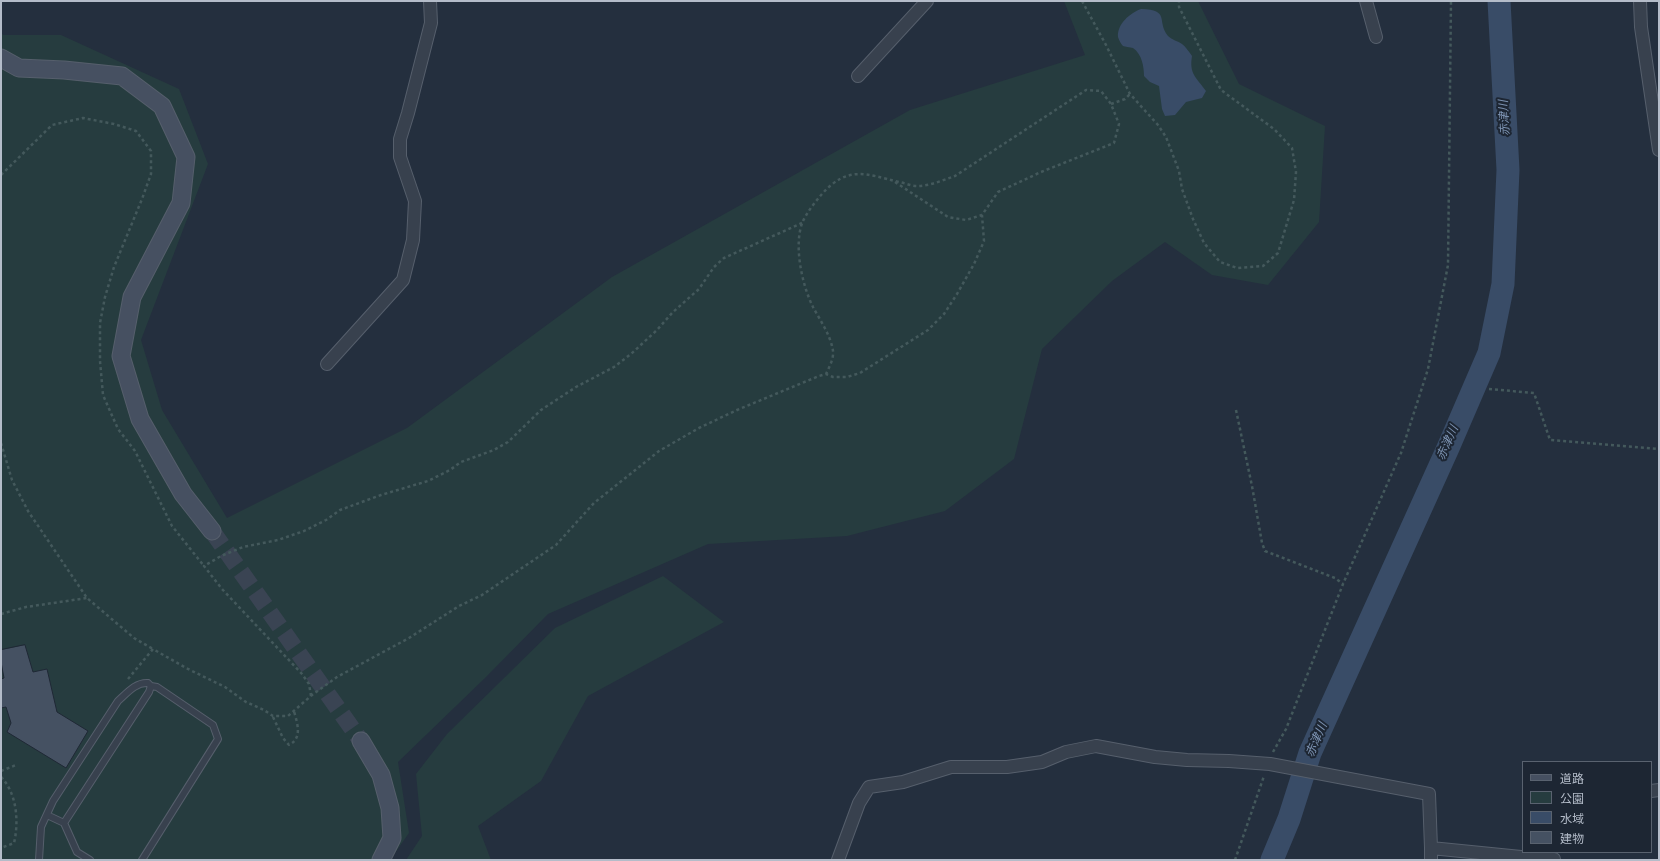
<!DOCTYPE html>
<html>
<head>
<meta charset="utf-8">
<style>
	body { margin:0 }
	#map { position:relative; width:1660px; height:861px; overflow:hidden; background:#242f3e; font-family:"Varela Round","Noto Sans JP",sans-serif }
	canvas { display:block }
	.frame { position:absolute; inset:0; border:2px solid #b4bcc9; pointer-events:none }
	.legend { position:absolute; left:1522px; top:761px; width:130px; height:92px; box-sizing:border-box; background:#1d2633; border:1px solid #59626f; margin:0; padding:5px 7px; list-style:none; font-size:12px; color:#b4bcc9 }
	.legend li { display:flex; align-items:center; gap:8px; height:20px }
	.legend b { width:20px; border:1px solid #59626f }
</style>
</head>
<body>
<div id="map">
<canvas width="1660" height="861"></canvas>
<div class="frame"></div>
<ul class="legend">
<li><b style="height:5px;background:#465061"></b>道路</li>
<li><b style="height:11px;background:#263c3f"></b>公園</li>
<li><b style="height:11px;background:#394c67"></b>水域</li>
<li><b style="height:11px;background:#455162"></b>建物</li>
</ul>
</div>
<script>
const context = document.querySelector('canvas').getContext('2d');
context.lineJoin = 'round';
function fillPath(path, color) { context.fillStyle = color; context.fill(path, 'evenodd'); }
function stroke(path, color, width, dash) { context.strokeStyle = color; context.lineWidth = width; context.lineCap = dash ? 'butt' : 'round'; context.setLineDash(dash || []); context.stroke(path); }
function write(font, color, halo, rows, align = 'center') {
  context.font = font + ' "Varela Round","Noto Sans JP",sans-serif'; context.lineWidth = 4; context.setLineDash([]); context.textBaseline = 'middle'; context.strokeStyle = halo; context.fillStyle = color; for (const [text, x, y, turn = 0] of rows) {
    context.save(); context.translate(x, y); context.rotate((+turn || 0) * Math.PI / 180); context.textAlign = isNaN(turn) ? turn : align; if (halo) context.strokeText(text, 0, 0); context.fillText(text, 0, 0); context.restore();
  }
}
const green = new Path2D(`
	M1064 1H1198L1239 84 1325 126 1319 222 1268 285 1212 275 1165 242 1112 281 1042 349 1014 459 945 511 847 536 708 544 548 614 485 678 398 762 409 833 390 860H1V32L3 35H61L179 89 208 164 141 340 162 410 227 518 407 428 612 277 910 110 1085 55Z
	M663 576 724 622 588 696 541 781 478 826 491 860H406L422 836 416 774 447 734 555 628Z`);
const water = new Path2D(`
	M1141 9C1171 10 1156 21 1168 36 1172 40 1178 41 1182 44 1186 47 1189 52 1192 56 1189 74 1196 77 1206 91L1202 98 1186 102 1175 115 1165 116 1162 109 1159 86 1150 82 1144 76C1144 67 1142 54 1133 48 1130 47 1125 47 1123 46 1121 44 1119 40 1118 37 1117 24 1130 13 1141 9Z`);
const river = new Path2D(`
	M1272 860 1289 819 1310 753 1448 448 1489 353 1503 284 1508 170 1499 1`);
const building = new Path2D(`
	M25 645 33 672 47 669 57 712 88 731 66 768 7 732 11 723 6 707 1 708V679L4 678 1 662V650Z`);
const secondaryTunnel = new Path2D(`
	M212 531 361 741`);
const path = new Path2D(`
	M1082 1 1106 45 1130 94 1158 125 1166 137 1179 171 1182 189 1193 219 1204 243 1220 262 1237 268 1263 266 1278 253 1294 200 1296 172 1292 148 1274 129 1221 90 1179 7V1
	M1111 104 1125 99 1130 94
	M1 175 52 125 83 118 114 124 136 131 151 151V174L142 199 114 267 105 297 100 323V361L103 395 118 429 135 451 172 526 204 566
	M895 182 948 217 966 220 982 215
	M1489 389 1534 393 1550 440 1659 449
	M1236 410 1252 486 1262 543 1265 551 1335 578 1343 584
	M1 443 12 480 28 511 87 598 134 638 153 649
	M1 614 26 607 87 598
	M128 679 153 649 186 668 225 687 246 702 264 710 273 716H288L312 695 337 677 409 638 459 606 482 595 556 545 594 503 659 451 699 428 737 410 819 376 826 374 833 377H847L860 373 928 330 944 314 957 294 974 264 984 241 982 215 998 192 1041 172 1114 143 1119 124 1111 104 1101 91 1086 90 955 176C943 180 930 186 917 186 911 186 905 183 899 182 866 174 848 165 822 194 815 202 808 211 803 221 793 244 802 285 813 307 820 320 831 336 833 351 834 358 829 368 826 374
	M311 696 309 684 302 674 222 589 204 566 221 556 243 547 278 540 304 531 326 520 340 510 381 495 428 481 450 470 461 462 494 450 508 442 541 410 576 387 614 367 631 354 657 330 673 312 699 289 714 267 724 258 802 223
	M273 717 283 738 289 745C303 738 297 723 294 711
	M1273 752 1286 729 1343 584 1401 453 1428 369 1448 265 1451 1
	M1 771 16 765
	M1 777C17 793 19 822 14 843L1 848
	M1235 860 1264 776`);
const lane = new Path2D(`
	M64 823 77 852 90 860
	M39 860 41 827 53 801 118 701C127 693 136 682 148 683L151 686 149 692 64 823 47 815
	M142 860 218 739 213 725 157 687 151 686`);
const street = new Path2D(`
	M1366 1 1376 37
	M1640 1 1641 27 1659 150
	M858 76 927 1
	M327 364 403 280 413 240 415 201 400 157V139L408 113 431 23 430 1
	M1651 791 1659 790
	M838 860 859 803 869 787 903 782 951 767H1007L1042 762 1066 752 1096 746 1155 757 1187 760 1229 761 1270 764 1429 794 1431 848
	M1431 860V848L1531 858 1554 859`);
const secondary = new Path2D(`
	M1 58 19 68 64 70 122 76 162 106 186 157 181 203 132 297 121 356 140 419 183 494 212 531
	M361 741 381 775 390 808 392 838 381 860`);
const waterNames = [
	["赤津川",1505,118,-93],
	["赤津川",1448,443,-66],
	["赤津川",1317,740,-67]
];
fillPath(green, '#263c3f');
fillPath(water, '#394c67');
stroke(river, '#394c67', 23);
fillPath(building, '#455162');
stroke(building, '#1f2835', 1);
stroke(secondaryTunnel, '#3a4453', 17, [17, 8]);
stroke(lane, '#565f6c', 8);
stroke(street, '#565f6c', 14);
stroke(secondary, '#565f6c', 19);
stroke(path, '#44595c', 2.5, [3, 3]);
stroke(lane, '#38414e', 6);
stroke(street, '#38414e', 12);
stroke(secondary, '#465061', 17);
write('italic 12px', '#7c92b1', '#1d2633', waterNames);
</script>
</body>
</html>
